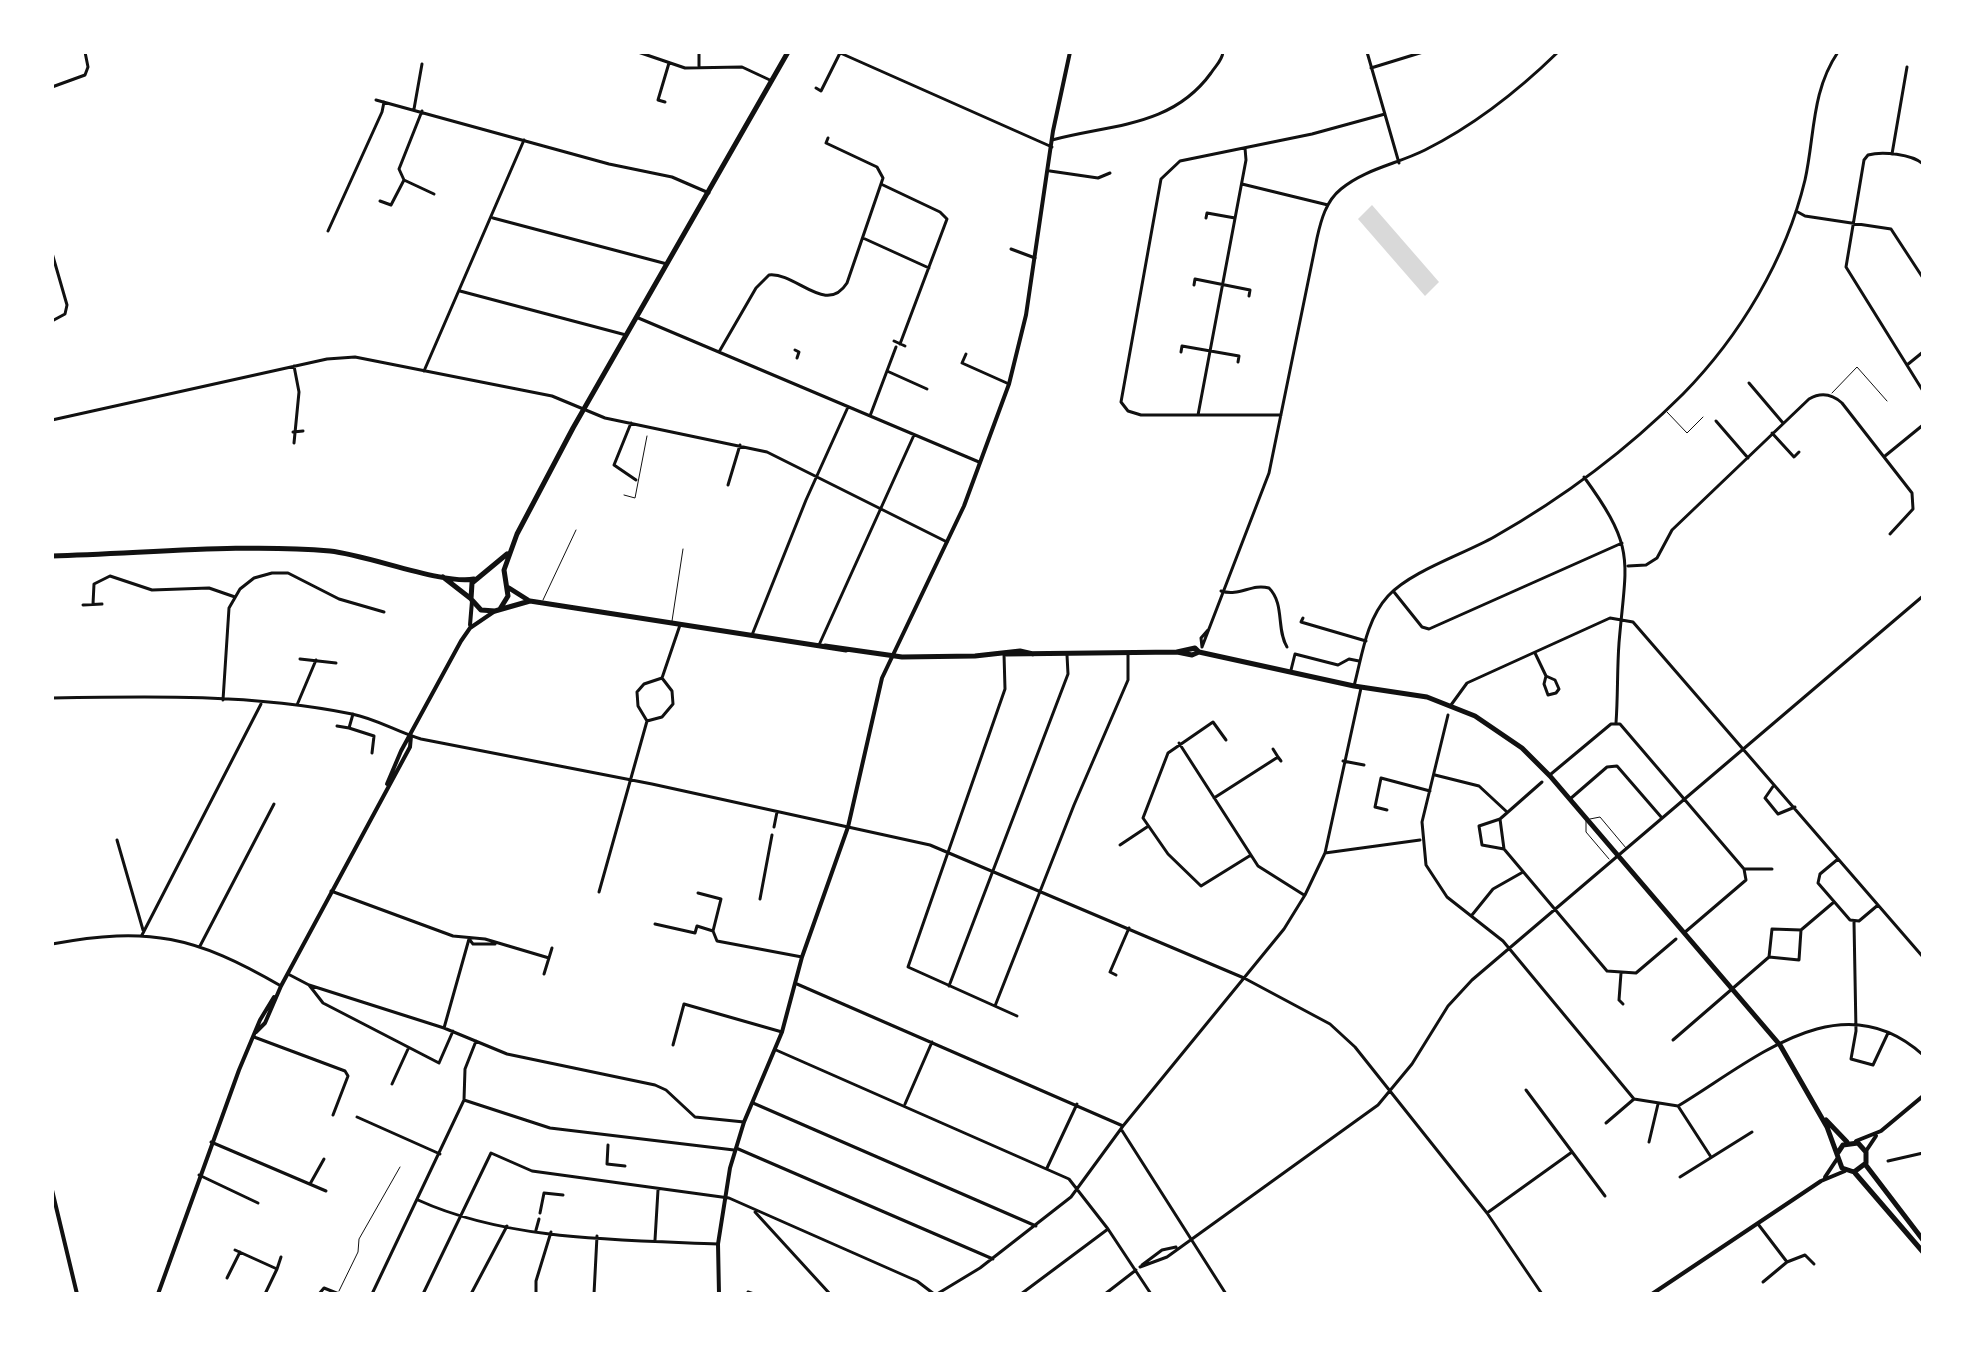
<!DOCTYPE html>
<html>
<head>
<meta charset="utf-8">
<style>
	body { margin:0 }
	#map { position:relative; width:1975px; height:1346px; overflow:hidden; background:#fff; font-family:Lora,serif }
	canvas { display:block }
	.frame { position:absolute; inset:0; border:54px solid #fff; pointer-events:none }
</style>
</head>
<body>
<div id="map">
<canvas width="1975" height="1346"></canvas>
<div class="frame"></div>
</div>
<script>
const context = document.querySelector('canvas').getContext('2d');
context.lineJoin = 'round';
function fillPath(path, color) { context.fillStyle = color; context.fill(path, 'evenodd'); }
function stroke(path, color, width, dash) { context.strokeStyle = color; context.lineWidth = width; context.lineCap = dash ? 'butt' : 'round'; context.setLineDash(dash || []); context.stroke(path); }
const water = new Path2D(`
	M1372 205 1439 282 1425 296 1358 219Z`);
const service = new Path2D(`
	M1832 393 1857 367 1887 401
	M1667 412 1687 433 1703 417
	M624 495 635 498 647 436
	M543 600 576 530
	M672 621 683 549
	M1590 819 1600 817 1626 848
	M1586 821V832L1609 859
	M339 1291 358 1252 359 1239 400 1167`);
const minor = new Path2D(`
	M638 52 685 68 742 67 772 81
	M699 52V66
	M838 52 1052 147
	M1367 52 1399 163
	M1371 68 1423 52
	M52 87 85 75 88 67 85 52
	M816 88 821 91 840 53
	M376 100 609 164 672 177 709 193
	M665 102 658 100 669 63
	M414 109 422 64
	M422 111 399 169 404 180 434 194
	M1052 140C1112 124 1172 127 1211 73 1216 65 1222 61 1223 52
	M1892 154 1907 67
	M1923 164C1912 154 1882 151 1868 155L1864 160 1846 267 1923 391
	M1050 171 1098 178 1110 173
	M1242 184 1328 205
	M883 185 940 212 947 219 900 344
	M380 201 391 205 404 180
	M1796 211 1805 216 1891 229 1923 278
	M493 218 667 264
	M1206 218 1207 213 1235 218
	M328 231 382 112 384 102
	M863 238 929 268
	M1011 249 1035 258
	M52 253 67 305 65 314 52 321
	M1194 285 1195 279 1250 290 1249 296
	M460 291 626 335
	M636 317 979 462
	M894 341 905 346
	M795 350 799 352 797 358
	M719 352 756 288 769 275C796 272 826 316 847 283L883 178 877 167 826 143 828 138
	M1181 352 1182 346 1239 356 1238 362
	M966 354 962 363 1009 384
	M1907 365 1923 352
	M294 366 299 392 294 443
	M424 371 524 140
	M887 371 927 389
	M1749 383 1783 423
	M1198 415 1246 160 1245 148
	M1281 415H1141L1128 411 1121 402 1161 179 1180 161 1312 134 1385 114
	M870 416 896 347
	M52 420 327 359 355 357 552 396 605 418 767 452 947 542
	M1716 421 1748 458
	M631 423 614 465 636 480
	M293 432 303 431
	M1772 433 1794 457 1799 452
	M1885 456 1923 425
	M1584 477C1637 550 1626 559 1619 643 1617 670 1618 696 1616 723
	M728 485 740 445
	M1628 566 1646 565 1657 558 1672 530 1809 399C1821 392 1832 394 1842 403L1912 493 1913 509 1890 534
	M1221 591C1240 597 1251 583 1269 588 1285 604 1276 629 1287 647
	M1394 592 1422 627 1429 629 1622 543
	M93 604 94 584 110 576 152 590 209 588 235 597
	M83 605 102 604
	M1303 618 1301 622 1366 641
	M752 635 806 500 848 407
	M819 645 914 435
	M1202 647 1269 473 1317 238C1321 220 1326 201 1341 189 1365 169 1397 164 1425 150 1475 125 1518 91 1558 52
	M1202 647 1201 638 1208 630
	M1535 653 1546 676 1544 684 1548 695 1556 693 1559 689 1555 680 1546 676
	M1004 654 1005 689 908 967 1017 1016
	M300 659 336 663
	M1291 670 1295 654 1338 665 1349 659 1359 661
	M662 678 672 691 673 704 662 717 647 721 638 706 637 692 644 684Z
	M662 678 680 625
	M1354 686C1362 656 1366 620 1388 596 1411 571 1464 554 1494 537 1561 499 1628 449 1683 394 1740 336 1786 259 1805 180 1815 135 1811 92 1838 52
	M52 698C151 696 254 694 352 714 377 719 397 732 421 739L652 784 930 845 1244 978 1330 1024 1355 1047 1487 1213 1542 1294
	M223 700 229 608 240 589 254 578 272 573H288L339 599 384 612
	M297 705 316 660
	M1451 705 1467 683 1610 618 1633 622 1923 957
	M353 714 349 728 374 736 372 753
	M1448 715 1422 822 1426 865 1447 897 1503 941 1634 1099 1678 1106C1753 1061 1840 980 1923 1055
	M337 726 349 728
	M1226 740 1213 722 1168 753 1143 818 1168 854 1201 886 1251 855
	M1179 743 1258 866 1304 895
	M1273 749 1278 757
	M1343 761 1364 765
	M1551 774 1611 724H1620L1744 869 1746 880 1684 933
	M1435 775 1479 786 1507 812
	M1542 782 1500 819 1504 849 1607 971 1636 973 1676 939
	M1774 785 1765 798 1778 814 1795 807
	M1214 798 1278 757 1281 761
	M1570 799 1607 767 1617 766 1662 818
	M1387 810 1375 807 1381 778 1430 791
	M1500 819 1479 826 1482 845 1504 849
	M774 827 777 812
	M117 840 143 930
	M1120 845 1147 827
	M1325 853 1420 840
	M1838 859 1820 874 1818 883 1850 920 1859 921 1878 905
	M1744 869H1772
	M331 891 453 936 485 939 549 958
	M599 892 647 721
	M698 893 721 899 713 931
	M760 899 772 835
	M1472 915 1493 889 1523 872
	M1854 922 1856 1031 1851 1059 1873 1065 1888 1033
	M655 924 695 933 697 926 713 931 717 941 802 957
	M1801 930 1799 960 1769 957 1772 929 1801 930 1834 902
	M142 935 261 704
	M469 939 473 944H495
	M52 944C149 926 195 936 281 986
	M200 946 274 804
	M1621 973 1619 1000 1623 1004
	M288 974 309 985 444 1028 507 1054 655 1085 666 1090 695 1117 744 1122
	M544 974 552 948
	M1116 975 1110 972 1129 928
	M797 984 1123 1126
	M309 985 323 1003 439 1063 453 1031
	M949 986 1068 674 1067 655
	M995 1006 1074 805 1128 680V653
	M444 1028 469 939
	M254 1037 345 1071 348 1076 333 1115
	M1673 1040 1769 957
	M673 1045 684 1004 782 1032
	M776 1050 1069 1179 1108 1229 1151 1294
	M392 1084 408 1049
	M1526 1090 1605 1196
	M464 1100 550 1128 734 1150
	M753 1103 1036 1226
	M905 1104 932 1042
	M1678 1106 1711 1157
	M357 1117 440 1154
	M1606 1123 1634 1099
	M1121 1129 1226 1294
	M211 1142 326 1191
	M1649 1142 1658 1104
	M608 1145 607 1164 625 1166
	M736 1148 993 1259
	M1888 1161 1923 1153
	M1047 1168 1077 1104
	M199 1175 258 1203
	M1680 1177 1752 1132
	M310 1184 324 1159
	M418 1200C508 1241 621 1240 718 1244
	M755 1212 830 1294
	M540 1213 544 1193 563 1195
	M1487 1213 1572 1152
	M1758 1224 1787 1262 1763 1282
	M536 1230 539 1219
	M655 1240 658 1190
	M235 1250 277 1269 265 1294
	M1787 1262 1805 1255 1814 1264
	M1142 1265 1162 1250 1176 1247
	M1140 1267 1167 1257 1378 1105 1412 1064 1448 1006 1472 980 1923 596
	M277 1269 281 1257
	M227 1278 240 1252
	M748 1292 754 1294
	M319 1294 324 1288 339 1294
	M372 1294 464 1100 465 1069 476 1041
	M423 1294 491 1153 532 1171 729 1198 917 1281 934 1294
	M471 1294 507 1226
	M536 1294V1281L551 1232
	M594 1294 597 1236
	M937 1294 980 1268 1071 1197 1123 1126 1284 929 1305 895 1325 853 1361 688
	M1021 1294 1108 1229
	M1105 1294 1136 1270`);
const tertiary = new Path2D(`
	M719 1294 718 1244 730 1168 744 1122 782 1032 802 957 848 827 882 678 964 506 1009 384 1026 315 1053 131 1070 52`);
const secondary = new Path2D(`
	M1856 1141 1881 1131 1923 1096
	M1866 1151 1876 1136
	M1825 1177 1837 1159
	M1652 1294 1821 1181 1845 1171`);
const primary = new Path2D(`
	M470 625 472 601
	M387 784 401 751 461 641 470 628 495 611
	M256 1032 265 1023 281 986 410 747 411 736
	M52 1190 77 1294
	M158 1294 239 1070 260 1020 274 997`);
const trunk = new Path2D(`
	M507 554 472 583 471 599 481 610 495 611 530 601 846 650
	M52 556C140 554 243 543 330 551 368 555 444 585 474 579
	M443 577 470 598
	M509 588 528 600
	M500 609 508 596 504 570 517 534 573 428 788 52
	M825 646 902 657 975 656 1020 651 1033 654
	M1177 652 1195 648 1199 652 1354 686 1427 697 1475 716 1522 748 1550 776 1780 1045 1827 1127 1842 1168 1854 1172 1866 1163V1152L1858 1143 1843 1145 1837 1154
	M1006 654 1177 652 1192 655 1199 652
	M1826 1120 1847 1142
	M1865 1164 1923 1240
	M1855 1173 1923 1252`);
fillPath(water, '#d9d9d9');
stroke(service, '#111', 1);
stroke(minor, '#111', 3);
stroke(tertiary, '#111', 4);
stroke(secondary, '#111', 4);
stroke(primary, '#111', 4);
stroke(trunk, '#111', 5);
</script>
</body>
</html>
